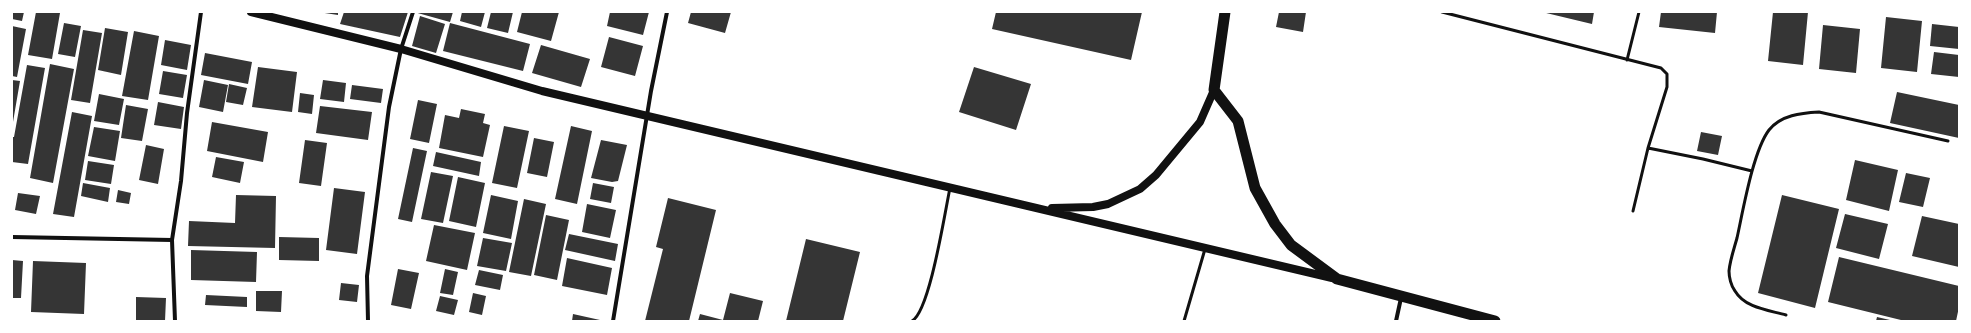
<!DOCTYPE html>
<html>
<head>
<meta charset="utf-8">
<style>
	body { margin:0 }
	#map { position:relative; width:1971px; height:333px; overflow:hidden; background:#fff; font-family:Montserrat,sans-serif }
	canvas { display:block }
	.frame { position:absolute; inset:0; border:13px solid #fff; pointer-events:none }
</style>
</head>
<body>
<div id="map">
<canvas width="1971" height="333"></canvas>
<div class="frame"></div>
</div>
<script>
const context = document.querySelector('canvas').getContext('2d');
context.lineJoin = 'round';
function fillPath(path, color) { context.fillStyle = color; context.fill(path, 'evenodd'); }
function stroke(path, color, width, dash) { context.strokeStyle = color; context.lineWidth = width; context.lineCap = dash ? 'butt' : 'round'; context.setLineDash(dash || []); context.stroke(path); }
const building = new Path2D(`
	M12 12H24L22 21 12 19Z
	M36 12 60 13 52 59 28 55Z
	M318 12H338V15Z
	M344 12H408L400 37 340 24Z
	M414 12H453L450 22Z
	M462 12H485L481 27 460 21Z
	M491 12H513L508 33 487 28Z
	M522 12H559L551 41 517 32Z
	M610 12H649L643 35 607 26Z
	M691 12H731L725 33 688 23Z
	M996 12H1142L1131 60 992 29Z
	M1279 12H1306L1303 32 1276 27Z
	M1542 12H1594L1592 24Z
	M1661 12H1717L1715 33 1659 27Z
	M1773 12H1808L1803 65 1768 61Z
	M420 16 445 24 436 53 412 46Z
	M1886 17 1922 21 1917 72 1881 68Z
	M64 23 81 26 75 57 58 54Z
	M450 23 530 44 523 71 443 51Z
	M1932 24 1959 27V49L1930 46Z
	M1823 25 1860 29 1856 73 1819 69Z
	M12 26 26 29 17 77 12 76Z
	M105 28 128 32 121 75 98 70Z
	M83 30 102 33 90 103 71 100Z
	M134 31 159 36 148 100 122 96Z
	M609 37 643 46 635 76 601 67Z
	M165 40 191 45 187 70 161 65Z
	M541 45 590 59 581 87 532 73Z
	M1934 52 1959 55V77L1931 74Z
	M205 53 252 62 248 84 201 75Z
	M50 64 74 69 53 183 30 178Z
	M27 65 45 68 28 164 12 162V137H14Z
	M258 67 297 72 292 112 252 107Z
	M974 67 1031 84 1016 130 959 112Z
	M163 71 187 75 183 98 159 94Z
	M12 80 20 81 13 122H12Z
	M204 80 228 85 223 112 199 107Z
	M323 80 346 83 344 102 320 99Z
	M229 84 247 88 243 105 226 102Z
	M352 85 383 89 381 103 350 99Z
	M1897 92 1959 105V138L1890 123Z
	M300 93 314 95 312 114 298 112Z
	M99 94 124 99 119 125 94 121Z
	M418 100 437 104 429 143 410 139Z
	M158 102 184 107 181 129 154 125Z
	M126 105 148 109 142 141 121 138Z
	M320 106 372 112 368 140 316 133Z
	M461 109 485 114 483 123 490 125 483 157 439 148 445 115 459 118Z
	M72 112 92 116 74 217 53 214Z
	M212 122 268 132 263 162 207 151Z
	M504 126 529 131 517 188 492 183Z
	M571 126 592 131 577 204 555 199Z
	M94 127 120 131 115 161 88 156Z
	M1701 132 1722 136 1718 155 1697 151Z
	M534 138 554 142 547 177 527 173Z
	M305 140 327 143 321 186 299 183Z
	M601 140 627 145 618 181 612 182 591 178Z
	M146 145 164 149 158 184 139 180Z
	M413 148 427 151 412 222 398 219Z
	M436 152 481 162 479 176 433 166Z
	M216 157 244 162 240 183 212 177Z
	M1855 160 1898 170 1889 211 1846 200Z
	M88 161 114 165 111 184 85 180Z
	M431 172 453 176 443 223 421 219Z
	M1906 173 1930 178 1923 207 1899 202Z
	M458 177 485 183 476 227 449 221Z
	M83 183 110 188 108 202 81 196Z
	M593 183 614 187 611 203 590 199Z
	M334 188 365 192 357 254 326 250Z
	M118 190 131 193 129 204 116 202Z
	M18 193 40 196 36 214 15 210Z
	M236 195 276 196 275 248 188 246 189 221 235 223Z
	M491 195 518 201 511 239 483 233Z
	M1782 195 1839 209 1815 308 1758 293Z
	M668 198 716 210 689 321H645L663 249 656 247Z
	M524 199 546 204 531 276 509 272Z
	M587 204 616 210 610 238 582 232Z
	M1845 214 1888 224 1879 259 1836 248Z
	M546 215 569 220 557 280 534 275Z
	M1922 216 1959 224V267L1912 256Z
	M434 225 475 233 467 270 426 261Z
	M569 234 618 244 615 261 565 250Z
	M279 237 319 238V261L279 260Z
	M483 238 512 243 506 271 477 266Z
	M806 239 860 252 843 321H786Z
	M191 250 257 252 256 282 191 280Z
	M1839 257 1959 286V307L1956 321H1905L1828 302Z
	M567 258 612 268 607 295 562 286Z
	M12 260 23 261 21 298H12Z
	M33 261 86 263 84 314 31 312Z
	M398 269 419 273 411 309 391 305Z
	M445 269 458 272 453 295 440 293Z
	M479 270 503 275 500 290 475 285Z
	M341 283 359 285 357 302 339 300Z
	M256 291H282L281 312 256 311Z
	M473 293 486 296 482 315 469 312Z
	M730 293 763 301 758 321H698L700 314 723 320Z
	M206 295 247 297V307L205 305Z
	M440 296 458 300 454 315 436 311Z
	M136 297 166 298 165 321H136Z
	M573 314 600 320V321H572Z
	M1877 317 1890 320V321H1876Z`);
const service = new Path2D(`
	M1442 12 1661 68 1667 74V87L1648 148 1633 211
	M1627 60 1639 12
	M1648 148 1703 159 1752 171
	M1786 315C1768 310 1745 308 1735 291 1731 286 1729 277 1729 271 1730 260 1734 249 1737 238 1743 211 1753 151 1769 130 1781 115 1801 113 1819 112L1948 141
	M912 321C930 311 945 211 950 188
	M1184 321 1205 249`);
const minor = new Path2D(`
	M12 237 172 240
	M175 321 172 240 181 181 187 113 201 12
	M368 321 367 276 389 107 401 49 413 12
	M613 321 651 91 667 12
	M1396 321 1401 298`);
const secondary = new Path2D(`
	M251 12 401 49 542 91 1332 278
	M1052 208 1093 207 1108 204 1140 189 1156 175 1200 122 1214 90`);
const trunk = new Path2D(`
	M1225 12 1214 90 1238 121 1255 188 1275 224 1291 245 1337 279 1495 321`);
fillPath(building, '#353535');
stroke(service, '#111', 3);
stroke(minor, '#111', 4);
stroke(secondary, '#111', 8);
stroke(trunk, '#111', 11);
</script>
</body>
</html>
